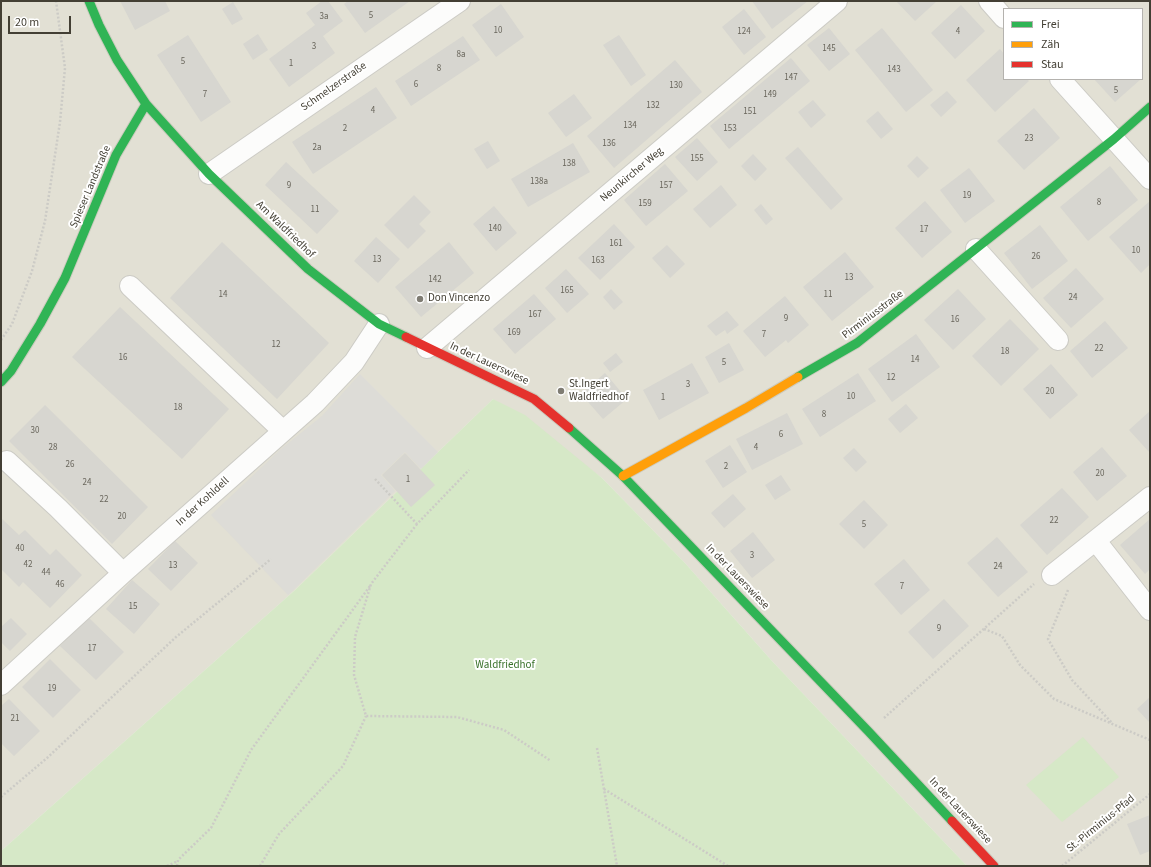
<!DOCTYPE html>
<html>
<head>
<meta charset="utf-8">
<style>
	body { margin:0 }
	#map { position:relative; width:1151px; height:867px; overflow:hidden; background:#eeede7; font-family:"Source Sans 3",sans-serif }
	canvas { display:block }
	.frame { position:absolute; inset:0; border:2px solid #433f34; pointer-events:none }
	.legend { position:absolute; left:1003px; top:8px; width:140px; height:72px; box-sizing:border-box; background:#fff; border:1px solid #b4b2ae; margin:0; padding:5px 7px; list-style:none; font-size:12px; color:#433f34 }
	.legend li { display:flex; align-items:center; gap:8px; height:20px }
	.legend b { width:20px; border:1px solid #b4b2ae }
	.scale { position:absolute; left:8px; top:16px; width:63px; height:18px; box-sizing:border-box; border:2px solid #433f34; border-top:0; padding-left:5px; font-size:12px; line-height:14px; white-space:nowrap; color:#433f34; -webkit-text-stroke:3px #fff; paint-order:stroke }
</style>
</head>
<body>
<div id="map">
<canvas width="1151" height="867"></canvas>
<div class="frame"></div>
<ul class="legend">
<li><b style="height:5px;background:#30b455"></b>Frei</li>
<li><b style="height:5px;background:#ff9f0a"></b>Zäh</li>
<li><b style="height:5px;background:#e5322d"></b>Stau</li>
</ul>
<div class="scale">20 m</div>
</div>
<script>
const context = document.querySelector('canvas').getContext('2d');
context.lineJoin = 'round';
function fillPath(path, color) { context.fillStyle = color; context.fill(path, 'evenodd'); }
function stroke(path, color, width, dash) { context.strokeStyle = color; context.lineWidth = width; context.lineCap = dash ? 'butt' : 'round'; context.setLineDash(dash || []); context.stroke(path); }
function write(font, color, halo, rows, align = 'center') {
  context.font = font + ' "Source Sans 3",sans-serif'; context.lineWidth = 4; context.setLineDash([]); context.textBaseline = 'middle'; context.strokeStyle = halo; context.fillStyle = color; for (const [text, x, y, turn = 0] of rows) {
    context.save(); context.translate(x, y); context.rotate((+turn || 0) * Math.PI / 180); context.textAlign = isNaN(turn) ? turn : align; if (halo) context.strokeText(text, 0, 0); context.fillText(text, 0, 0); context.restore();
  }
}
const residential = new Path2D(`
	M1 1H1150V866H967L772 661 685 563 602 478 493 399 295 590 1 851ZM1004 9H1142V79H1004Z`);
const green = new Path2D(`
	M493 399 525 415 602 478 685 563 772 661 967 866H1V851L295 590Z
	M1083 737 1119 777 1062 822 1026 785Z`);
const parking = new Path2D(`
	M360 374 438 452 421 469 405 452 381 475 395 491 288 595 211 515 281 449 322 416Z`);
const building = new Path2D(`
	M120 1H165L170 11 135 30Z
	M322 1H328L343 21 323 36 335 53 289 87 269 59 315 25 306 13Z
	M348 1H410L365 33 344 4Z
	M752 1H808L772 29Z
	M896 1H937L915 21Z
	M233 2 243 19 232 25 222 9Z
	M501 4 524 37 496 57 472 25Z
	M961 5 985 31 955 59 931 33Z
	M744 9 766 37 744 55 722 27Z
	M829 28 850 54 829 71 807 45Z
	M882 28 933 90 906 112 855 50Z
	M258 34 268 50 253 60 243 44Z
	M188 35 231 102 201 122 157 55Z
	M619 35 646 75 631 86 603 45Z
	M463 36 480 60 411 106 395 81Z
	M1000 49 1004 54V79H1027L1029 81 995 112 966 80Z
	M791 58 810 81 729 149 710 126Z
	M675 60 702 92 614 168 587 136Z
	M1094 79H1141L1115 102Z
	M376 87 397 118 313 174 292 142Z
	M947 91 957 102 941 117 930 105Z
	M574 94 592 118 566 137 548 113Z
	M813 100 826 115 811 128 798 112Z
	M1034 108 1060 138 1024 170 997 141Z
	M878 111 893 129 881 139 866 121Z
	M697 138 718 162 697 181 675 157Z
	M488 141 500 161 487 169 474 149Z
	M573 143 590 172 528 207 511 179Z
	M798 147 843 199 831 210 785 158Z
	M753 154 767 169 755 181 741 166Z
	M917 156 929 168 918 178 907 166Z
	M286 162 339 211 317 234 265 185Z
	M665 164 688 191 646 226 624 200Z
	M1110 166 1138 200 1088 241 1060 207Z
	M969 168 995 201 965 223 940 190Z
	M721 185 737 205 710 228 693 209Z
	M414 195 431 212 419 224 426 231 408 249 384 225Z
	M925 201 952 232 922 258 895 228Z
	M1150 201V264L1141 273 1109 237Z
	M761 204 773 219 766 225 754 210Z
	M494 206 517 233 496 251 473 224Z
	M614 224 635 247 600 280 578 258Z
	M1040 225 1068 261 1032 289 1004 253Z
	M376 237 400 259 378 283 354 261Z
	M222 242 329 343 277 399 170 298Z
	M449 242 474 273 421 317 395 287Z
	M667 245 685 264 670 278 652 258Z
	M845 252 874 287 832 321 803 287Z
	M1076 268 1104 299 1071 328 1043 298Z
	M566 269 589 294 567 313 545 288Z
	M611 289 623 302 614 310 603 297Z
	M958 289 986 319 953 350 924 320Z
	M534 294 556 319 515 354 493 329Z
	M785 296 809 325 788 343 786 340 765 357 743 331Z
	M120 307 229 409 182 459 72 357Z
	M727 311 739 325 727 334 725 330 716 336 707 326Z
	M1010 319 1039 349 1001 386 972 356Z
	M1105 321 1128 348 1092 378 1070 351Z
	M916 334 940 367 892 402 868 369Z
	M729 343 744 370 719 383 705 357Z
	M616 353 623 362 610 372 603 363Z
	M692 363 709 393 659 420 643 390Z
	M1051 364 1078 395 1050 419 1023 389Z
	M605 373 627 399 603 419 581 394Z
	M858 373 876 401 820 437 802 409Z
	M906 404 918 418 900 433 888 419Z
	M45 405 148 507 112 544 9 441Z
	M1150 411V453L1129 430Z
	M787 413 803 444 752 470 736 439Z
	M730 445 747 472 723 488 705 461Z
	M1102 447 1127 476 1097 501 1073 472Z
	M854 448 867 462 856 472 843 458Z
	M405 453 435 485 411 507 382 475Z
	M781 475 791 490 775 500 765 485Z
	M1062 488 1089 517 1047 555 1020 525Z
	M733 494 746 509 724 528 711 513Z
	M864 500 888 525 864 549 839 524Z
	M1 518 19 535 25 530 50 555 56 549 82 575 50 608 23 582 19 587 1 569Z
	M1150 519V569L1145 574 1120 545Z
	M753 532 775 560 752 578 730 551Z
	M997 537 1028 572 998 597 967 563Z
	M175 541 198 563 171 591 148 569Z
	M904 559 930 590 901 615 874 584Z
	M132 580 160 604 134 634 106 609Z
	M944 599 969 626 933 659 908 632Z
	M88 617 124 652 96 680 60 646Z
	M11 618 27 634 10 651 1 642V627Z
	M50 659 81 690 53 718 22 687Z
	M1150 697V723L1137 709Z
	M9 699 40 731 14 756 1 743V706Z
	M1150 815V851L1140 855 1127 824Z`);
const path = new Path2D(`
	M1 340 12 324 32 271 45 221 60 122 65 68 56 1
	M375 479 417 524 469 470
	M417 524 371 584 355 637 354 675 366 716 457 717 504 730 551 761
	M1068 590 1048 639 1072 680 1112 723
	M984 629 1002 636 1020 665 1054 699 1150 740
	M884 718 1034 584
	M597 748 617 866
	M604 789 728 866
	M1 797 47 758 176 637 271 559
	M167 866 178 861
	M177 866 178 860 211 828 251 750 370 586
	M260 866 279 834 343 766 366 716
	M1062 866 1150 794`);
const street = new Path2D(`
	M989 1 1004 18
	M1060 79 1150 179
	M209 174 460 1
	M976 249 1058 340
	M130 286 283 431
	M427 348 837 1
	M7 461 58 508 123 573
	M1096 541 1150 610
	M1052 575 1150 497
	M1 685 123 573 315 403 354 362 379 324`);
const fast = new Path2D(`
	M89 1 99 25 117 60 146 104 209 174 308 269 379 324 406 337
	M798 377 857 343 1114 139 1150 107
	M1 382 11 371 40 324 65 278 116 155 146 104
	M569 428 623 476 869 732 952 821`);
const slow = new Path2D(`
	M623 476 746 408 798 377`);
const jam = new Path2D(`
	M406 337 534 399 569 428
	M952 821 994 866`);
const markers = [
	[420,299,4,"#7f7c73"],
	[561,391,4,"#7f7c73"]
];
const numberNames = [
	["5",371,16],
	["3a",324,17],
	["10",498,31],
	["124",744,32],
	["4",958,32],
	["3",314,47],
	["145",829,49],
	["8a",461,55],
	["5",183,62],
	["1",291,64],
	["8",439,69],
	["143",894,70],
	["147",791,78],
	["6",416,85],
	["130",676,86],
	["5",1116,91],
	["7",205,95],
	["149",770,95],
	["132",653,106],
	["4",373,111],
	["151",750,112],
	["134",630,126],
	["2",345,129],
	["153",730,129],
	["23",1029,139],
	["136",609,144],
	["2a",317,148],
	["155",697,159],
	["138",569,164],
	["138a",539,182],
	["9",289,186],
	["157",666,186],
	["19",967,196],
	["8",1099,203],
	["159",645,204],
	["11",315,210],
	["140",495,229],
	["17",924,230],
	["161",616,244],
	["10",1136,251],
	["26",1036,257],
	["13",377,260],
	["163",598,261],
	["13",849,278],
	["142",435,280],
	["165",567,291],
	["14",223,295],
	["11",828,295],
	["24",1073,298],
	["167",535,315],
	["9",786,319],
	["16",955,320],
	["169",514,333],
	["7",764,335],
	["12",276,345],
	["22",1099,349],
	["18",1005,352],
	["16",123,358],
	["14",915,360],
	["5",724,363],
	["12",891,378],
	["3",688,385],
	["20",1050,392],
	["10",851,397],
	["1",663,398],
	["18",178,408],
	["8",824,415],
	["30",35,431],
	["6",781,435],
	["28",53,448],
	["4",756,448],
	["26",70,465],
	["2",726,467],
	["20",1100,474],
	["1",408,480],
	["24",87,483],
	["22",104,500],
	["20",122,517],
	["22",1054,521],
	["5",864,525],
	["40",20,549],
	["3",752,556],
	["42",28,565],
	["13",173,566],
	["24",998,567],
	["44",46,573],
	["46",60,585],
	["7",902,587],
	["15",133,607],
	["9",939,629],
	["17",92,649],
	["19",52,689],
	["21",15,719]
];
const streetNames = [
	["Schmelzerstraße",334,87,-35],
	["Neunkircher Weg",632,175,-40],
	["Spieser Landstraße",91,187,-67],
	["Am Waldfriedhof",285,230,44],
	["Pirminiusstraße",873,315,-37],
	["In der Lauerswiese",489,364,25],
	["In der Kohldell",203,502,-42],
	["In der Lauerswiese",737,577,46],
	["In der Lauerswiese",960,811,47],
	["St.-Pirminius-Pfad",1101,824,-39]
];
const poiNames = [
	["Don Vincenzo",428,299],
	["St.Ingert",569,385],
	["Waldfriedhof",569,398]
];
const parkNames = [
	["Waldfriedhof",505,666]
];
fillPath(residential, '#e2e0d4');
fillPath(green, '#d6e8c7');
fillPath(parking, '#dddcd7');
fillPath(building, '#d7d6d0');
stroke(street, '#cccbc5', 22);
stroke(fast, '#cccbbe', 11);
stroke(slow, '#cccbbe', 11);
stroke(jam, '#cccbbe', 11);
stroke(path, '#cccbc6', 2.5, [2, 2]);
stroke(street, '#fcfcfb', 20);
stroke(fast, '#30b455', 9);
stroke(slow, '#ff9f0a', 9);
stroke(jam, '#e5322d', 9);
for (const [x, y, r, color] of markers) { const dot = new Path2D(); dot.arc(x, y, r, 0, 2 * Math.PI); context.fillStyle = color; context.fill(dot); stroke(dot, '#fff', 1.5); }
write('9px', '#69665c', null, numberNames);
write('11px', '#433f34', '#fff', streetNames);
write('11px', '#433f34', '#fff', poiNames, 'left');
write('11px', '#39712a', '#fff', parkNames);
</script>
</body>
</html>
